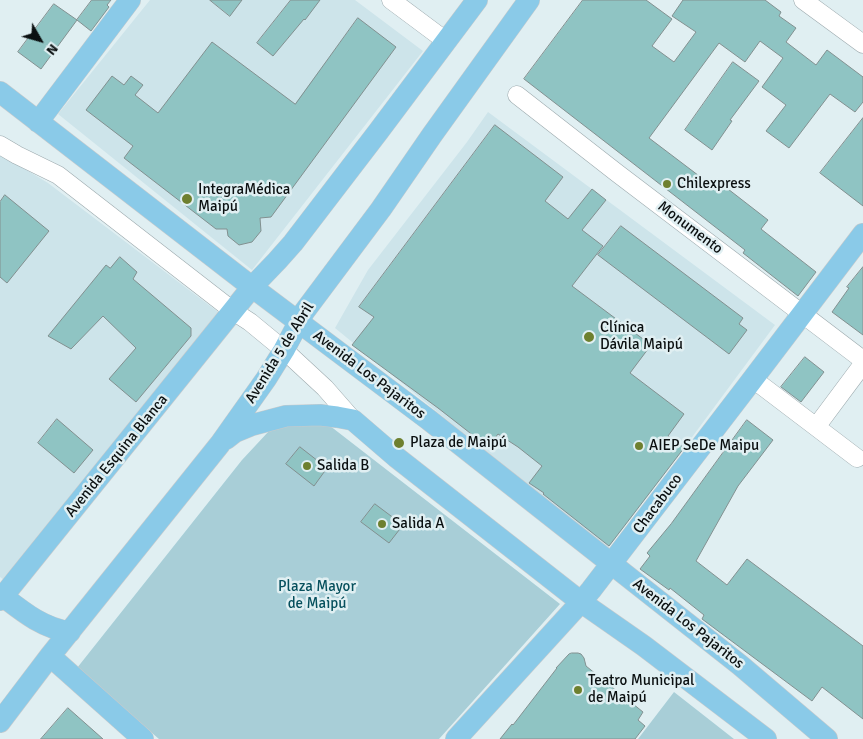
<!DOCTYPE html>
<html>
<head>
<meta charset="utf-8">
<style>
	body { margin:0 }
	#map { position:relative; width:863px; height:739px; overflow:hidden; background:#e0eff2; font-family:Signika,sans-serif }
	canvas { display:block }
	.north { position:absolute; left:15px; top:15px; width:50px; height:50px; -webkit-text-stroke:4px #e0eff2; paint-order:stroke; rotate:128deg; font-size:14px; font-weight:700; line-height:20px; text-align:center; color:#0b1011 }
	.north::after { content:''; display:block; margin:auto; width:18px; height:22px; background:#0b1011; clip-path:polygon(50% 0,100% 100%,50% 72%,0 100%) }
</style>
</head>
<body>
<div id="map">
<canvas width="863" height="739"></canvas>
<div class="north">N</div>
</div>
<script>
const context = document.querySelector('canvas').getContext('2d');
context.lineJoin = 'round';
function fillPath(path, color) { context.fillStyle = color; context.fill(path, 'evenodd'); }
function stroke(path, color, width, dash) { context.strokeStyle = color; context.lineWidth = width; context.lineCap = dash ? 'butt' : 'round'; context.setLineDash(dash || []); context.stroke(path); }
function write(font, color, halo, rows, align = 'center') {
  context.font = font + ' Signika,sans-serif'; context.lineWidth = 5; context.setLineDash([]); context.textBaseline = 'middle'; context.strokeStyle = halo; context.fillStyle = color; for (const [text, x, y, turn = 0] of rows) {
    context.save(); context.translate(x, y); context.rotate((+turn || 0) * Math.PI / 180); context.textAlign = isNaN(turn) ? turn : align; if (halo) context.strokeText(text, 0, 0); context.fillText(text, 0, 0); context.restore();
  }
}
const built = new Path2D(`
	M150 0H355L423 51 252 270 58 114Z
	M488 112 775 325 684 448 608 548 541 497 335 328 368 270 467 142Z
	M0 154 48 183 218 312 7 582 0 577Z`);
const green = new Path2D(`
	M325 422 560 604 439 739H159L77 668 242 460 269 431 284 426Z
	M674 692 734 739H638Z`);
const building = new Path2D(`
	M92 0H111L107 5 109 7 91 31 77 20Z
	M210 0H242L230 16Z
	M291 0H320L305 20 304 19 273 56 257 43Z
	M583 0H646L672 19 652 46 674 62 696 32 672 16 683 0H765L781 12 779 16 796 28 786 42 816 65 827 50 863 77V102L855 112 830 94 789 148 766 131 786 105 762 87 783 58 760 41 745 62 719 43 649 138 715 188 719 182 768 220 761 229 816 272 798 296 743 253 745 250 524 79Z
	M54 4 77 20 41 69 18 52Z
	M358 18 396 47 271 217 260 218 261 231 252 242 239 245 228 236 227 229H216L124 158 133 146 86 110 112 76 124 85 131 76 143 85 135 95 158 113 212 42 295 104Z
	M733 62 759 81 730 120 732 121 712 150 685 130Z
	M863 118V206L820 173Z
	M495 125 563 177 545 201 568 219 592 189 606 200 582 230 603 246 572 286 651 345 630 373 684 414 668 436 684 448 609 546 543 494 544 493 529 483 542 466 518 447 498 434 488 447 438 408 352 345 374 317 359 307Z
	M5 195 49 231 7 283 0 277V202Z
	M621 226 743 318 739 324 747 330 729 354 598 255Z
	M120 257 137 272 133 279 191 328V336L136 402 109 379 136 348 103 316 71 349 48 336 106 265 110 268Z
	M863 267V335L832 312 849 288 847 287Z
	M805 357 824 372 801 402 781 387Z
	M57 419 93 450 74 473 38 443Z
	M747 420 773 440 738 486 696 561 727 585 747 559 863 646V719L822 687 812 701 702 619 704 615 670 588 669 590 640 569 650 556 647 553 671 524Z
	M300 447 327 468 314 486 286 464Z
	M375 504 403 525 389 543 361 522Z
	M572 653H578L581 654 584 658 586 666 643 712 638 720 645 726 635 739H500L512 724 513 725 557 668H556L569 654Z
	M68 708 103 739H41Z`);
const minor = new Path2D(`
	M391 0 446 41
	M803 0 863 44
	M517 95 617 173 863 360
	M0 145 17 155 58 175 219 300 233 311 250 322 284 350 325 388 353 420
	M753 379 857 458
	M816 427 863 364`);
const major = new Path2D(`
	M0 92 252 287 429 420 740 665 827 739
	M38 122 130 0
	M226 439 235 432 252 425 286 416 320 415 337 417 353 420 396 457 581 602 644 646 766 739
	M0 594C22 611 42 628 70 632
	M0 600 211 338 252 287 277 261 293 243 378 132 477 0
	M50 656 143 739
	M0 722 50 656 220 444 266 379 284 350 304 312 381 209 432 135 529 0
	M456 739 581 602 591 590 746 388 863 234`);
const markers = [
	[667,184,5,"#6e802f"],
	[187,199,6,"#6e802f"],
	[589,337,6,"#6e802f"],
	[399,443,6,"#6e802f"],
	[639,446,5,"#6e802f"],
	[307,466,5,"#6e802f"],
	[382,524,5,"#6e802f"],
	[578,690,5,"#6e802f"]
];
const poiNames = [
	["Chilexpress",677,184],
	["IntegraMédica",198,190],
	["Maipú",198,207],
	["Clínica",600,328],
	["Dávila Maipú",600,345],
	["Plaza de Maipú",410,443],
	["AIEP SeDe Maipu",649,446],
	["Salida B",317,466],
	["Salida A",392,524],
	["Teatro Municipal",588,681],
	["de Maipú",588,698]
];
const streetNames = [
	["Monumento",690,228,37],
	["Avenida 5 de Abril",280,353,-58],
	["Avenida Los Pajaritos",369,375,37],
	["Avenida Esquina Blanca",117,456,-51],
	["Chacabuco",658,504,-53],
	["Avenida Los Pajaritos",688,624,38]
];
const parkNames = [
	["Plaza Mayor",317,587],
	["de Maipú",317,604]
];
fillPath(built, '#cde4ea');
fillPath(green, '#a8ced7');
fillPath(building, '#8fc4c3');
stroke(building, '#829090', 1);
stroke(minor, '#9ca9ad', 19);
stroke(major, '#c9cacb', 22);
stroke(minor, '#fff', 18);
stroke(major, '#8acae8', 21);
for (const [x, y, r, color] of markers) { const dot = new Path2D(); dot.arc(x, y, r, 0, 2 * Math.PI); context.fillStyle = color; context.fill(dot); stroke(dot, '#e0eff2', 2); }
write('15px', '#0b1011', '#e0eff2', poiNames, 'left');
write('15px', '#0b1011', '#e0eff2', streetNames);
write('15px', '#06505d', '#e0eff2', parkNames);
</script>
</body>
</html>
